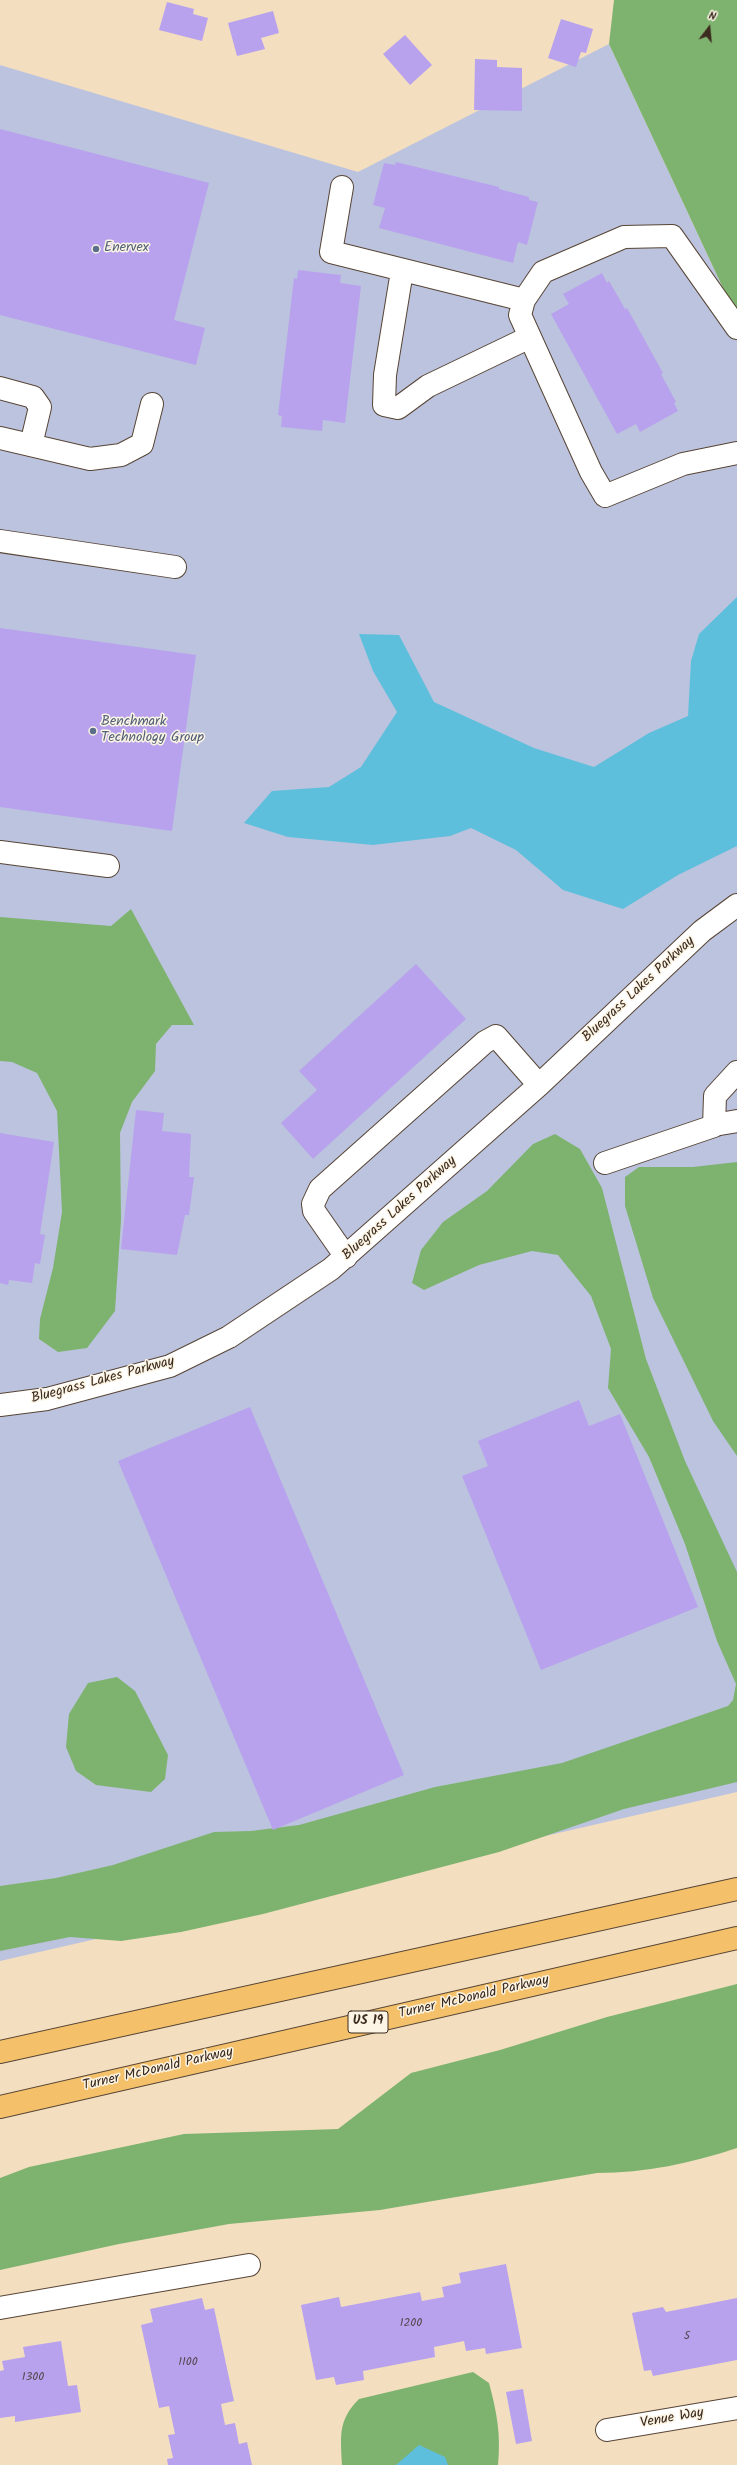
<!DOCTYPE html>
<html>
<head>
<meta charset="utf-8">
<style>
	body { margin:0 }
	#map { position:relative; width:737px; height:2465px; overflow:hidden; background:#f3dec0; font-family:Kalam,sans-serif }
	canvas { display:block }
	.north { position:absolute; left:689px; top:8px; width:40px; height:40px; -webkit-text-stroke:3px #fcf5e5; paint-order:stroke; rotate:16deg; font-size:11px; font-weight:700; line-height:16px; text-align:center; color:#3b2a1e }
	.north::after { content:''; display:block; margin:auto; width:14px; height:18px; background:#3b2a1e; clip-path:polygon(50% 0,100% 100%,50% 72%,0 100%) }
</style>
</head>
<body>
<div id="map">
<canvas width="737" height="2465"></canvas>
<div class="north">N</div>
</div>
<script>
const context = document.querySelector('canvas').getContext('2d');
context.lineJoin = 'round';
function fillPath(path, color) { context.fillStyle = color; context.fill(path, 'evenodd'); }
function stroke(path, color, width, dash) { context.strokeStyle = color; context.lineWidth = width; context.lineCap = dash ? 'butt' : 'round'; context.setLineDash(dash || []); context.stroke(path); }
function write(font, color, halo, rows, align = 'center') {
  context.font = font + ' Kalam,sans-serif'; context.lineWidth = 3; context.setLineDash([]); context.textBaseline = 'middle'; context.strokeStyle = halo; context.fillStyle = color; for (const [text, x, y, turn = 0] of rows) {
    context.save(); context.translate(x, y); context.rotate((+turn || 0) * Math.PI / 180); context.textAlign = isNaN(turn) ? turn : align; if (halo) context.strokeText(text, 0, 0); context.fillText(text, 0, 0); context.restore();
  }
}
const industrial = new Path2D(`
	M609 44 737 318V1792L0 1961V65L358 172Z`);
const forest = new Path2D(`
	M614 0H737V318L609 44Z
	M131 909 194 1025H172L156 1044 155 1071 132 1102 120 1133 121 1220 115 1311 87 1348 58 1352 39 1339 40 1319 53 1268 62 1212 57 1111 37 1073 12 1062 0 1061V917L111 926Z
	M555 1134 580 1149 602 1188 646 1359 685 1461 737 1572V1782L624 1809 499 1852 263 1914 181 1932 121 1941 70 1937 0 1951V1886L56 1878 113 1865 214 1832 251 1831 299 1825 435 1787 562 1763 728 1706 733 1700 736 1684 717 1641 685 1544 649 1457 608 1388 611 1349 591 1296 558 1255 532 1251 479 1265 424 1290 412 1283 421 1250 443 1222 487 1191 533 1144Z
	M737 1162V1456L713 1421 653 1298 625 1206V1177L639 1167H693Z
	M117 1677 135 1691 168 1755 165 1779 151 1792 96 1785 76 1771 66 1747 69 1714 88 1683Z
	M737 1984V2148C691 2163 646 2173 597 2173L380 2210 229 2224 119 2244 0 2270V2178L29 2167 184 2134 338 2129 411 2073 500 2050 607 2017Z
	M473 2372 489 2383C497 2413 501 2434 498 2465H342C341 2437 337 2421 359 2399Z`);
const water = new Path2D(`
	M737 597V846L678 875 623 909 563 890 516 850 471 828 450 836 373 845 288 837 244 823 272 791 329 787 361 767 397 712 373 671 359 634 399 635 434 702 534 748 594 767 649 733 688 716 691 661 699 634Z
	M419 2445 445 2457 448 2465H396Z`);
const building = new Path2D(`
	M167 2 194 9 193 14 208 18 202 41 159 30Z
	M273 11 279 33 261 38 265 49 237 56 228 23Z
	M561 19 593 29 586 53 581 52 576 67 548 58Z
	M405 35 432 65 410 85 383 54Z
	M475 59 497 60V67L522 68V111L474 110Z
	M0 129 209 183 174 320 205 328 196 365 0 315Z
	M396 162 499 187V189L529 197V200L538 202 527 245 518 242 513 263 379 228 385 208 373 205 384 163 395 165Z
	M298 270 341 275 340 283 361 286 345 423 323 420 322 431 281 427 282 416 278 415 294 278 297 279Z
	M602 273 607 283 609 281 625 309 627 308 663 373 661 374 676 402 674 403 678 411 640 432 636 424 617 434 551 314 569 304 563 294Z
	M0 628 196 655 172 831 0 807Z
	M416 964 466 1019 313 1159 281 1123 317 1090 299 1071Z
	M136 1110 164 1113 162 1131 191 1134 189 1177H194L189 1215H185L177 1255 121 1249Z
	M0 1133 54 1142 40 1234 45 1235 40 1264 35 1263 32 1283 9 1280 8 1285 0 1283Z
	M579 1400 589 1426 620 1414 698 1607 541 1670 462 1476 488 1466 478 1441Z
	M250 1407 404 1775 273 1830 118 1461Z
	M506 2264 522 2348 486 2354 485 2348 466 2351 464 2341 434 2347 435 2357 363 2371 364 2380 336 2385 334 2377 316 2380 301 2305 339 2297 341 2307 420 2292 422 2301 444 2297 442 2287 461 2283 459 2273Z
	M202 2298 205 2310 214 2308 234 2401 221 2404 225 2425 235 2423 239 2444 247 2442 252 2465H168L167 2459 173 2458 168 2435 175 2434 169 2406 159 2408 141 2325 153 2322 150 2309Z
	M737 2298V2360L653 2376 651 2370 644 2371 632 2313 663 2307 666 2312Z
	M61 2341 68 2386 77 2385 81 2412 15 2422V2416L0 2418V2371L4 2370 2 2361 25 2357 23 2347Z
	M523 2389 532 2441 516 2444 506 2392Z`);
const minor = new Path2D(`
	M342 187 331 252 524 300
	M402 271 385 375 384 405 398 408 428 386 530 337
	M737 328 672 236 624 237 543 272 524 300 520 315 591 472 605 496 683 464 737 453
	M0 388 33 397 40 407 31 445
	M0 438 90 459 121 455 142 444 152 404
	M0 541 175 567
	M0 852 108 866
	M714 1125 737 1121
	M605 1163 714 1126 715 1096 737 1072
	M346 1257 314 1211 313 1204 320 1189 485 1042 496 1036 539 1085
	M0 1405 47 1399 170 1366 229 1337 331 1269 539 1085 702 931 737 905
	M0 2308 249 2265
	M607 2430 737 2408`);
const highway = new Path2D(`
	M0 2052 737 1889
	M0 2107 737 1938`);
const markers = [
	[96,249,4,"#5c6f8a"],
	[93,731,4,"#5c6f8a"]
];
const numberNames = [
	["1200",411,2324],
	["5",687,2337],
	["1100",188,2363],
	["1300",33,2378]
];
const shields = [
	[368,2022,40]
];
const shieldNames = [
	["US 19",368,2022]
];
const serviceNames = [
	["Enervex",104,249],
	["Benchmark",101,723],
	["Technology Group",101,739]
];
const streetNames = [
	["Bluegrass Lakes Parkway",639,990,-43],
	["Bluegrass Lakes Parkway",400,1209,-42],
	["Bluegrass Lakes Parkway",103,1381,-15],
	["Turner McDonald Parkway",474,1998,-13],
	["Turner McDonald Parkway",158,2070,-13],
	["Venue Way",672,2419,-10]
];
fillPath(industrial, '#bcc3de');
fillPath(forest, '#7eb36f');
fillPath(water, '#5ebfdc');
fillPath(building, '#b8a2ee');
stroke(minor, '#574536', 24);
stroke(highway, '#574536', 24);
stroke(minor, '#fff', 22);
stroke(highway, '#f4c16a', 22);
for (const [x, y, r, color] of markers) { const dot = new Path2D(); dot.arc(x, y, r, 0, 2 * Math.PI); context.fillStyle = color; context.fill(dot); stroke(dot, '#fcf5e5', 1.5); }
write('12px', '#5a4852', null, numberNames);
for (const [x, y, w] of shields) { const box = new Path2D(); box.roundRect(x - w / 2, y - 11, w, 22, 3); context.fillStyle = '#fcf5e5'; context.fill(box); stroke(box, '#3b2a1e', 1); }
write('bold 13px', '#3b2a1e', null, shieldNames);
write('14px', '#4e5e75', '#fcf5e5', serviceNames, 'left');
write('14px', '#3b2a1e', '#fcf5e5', streetNames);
</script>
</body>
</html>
